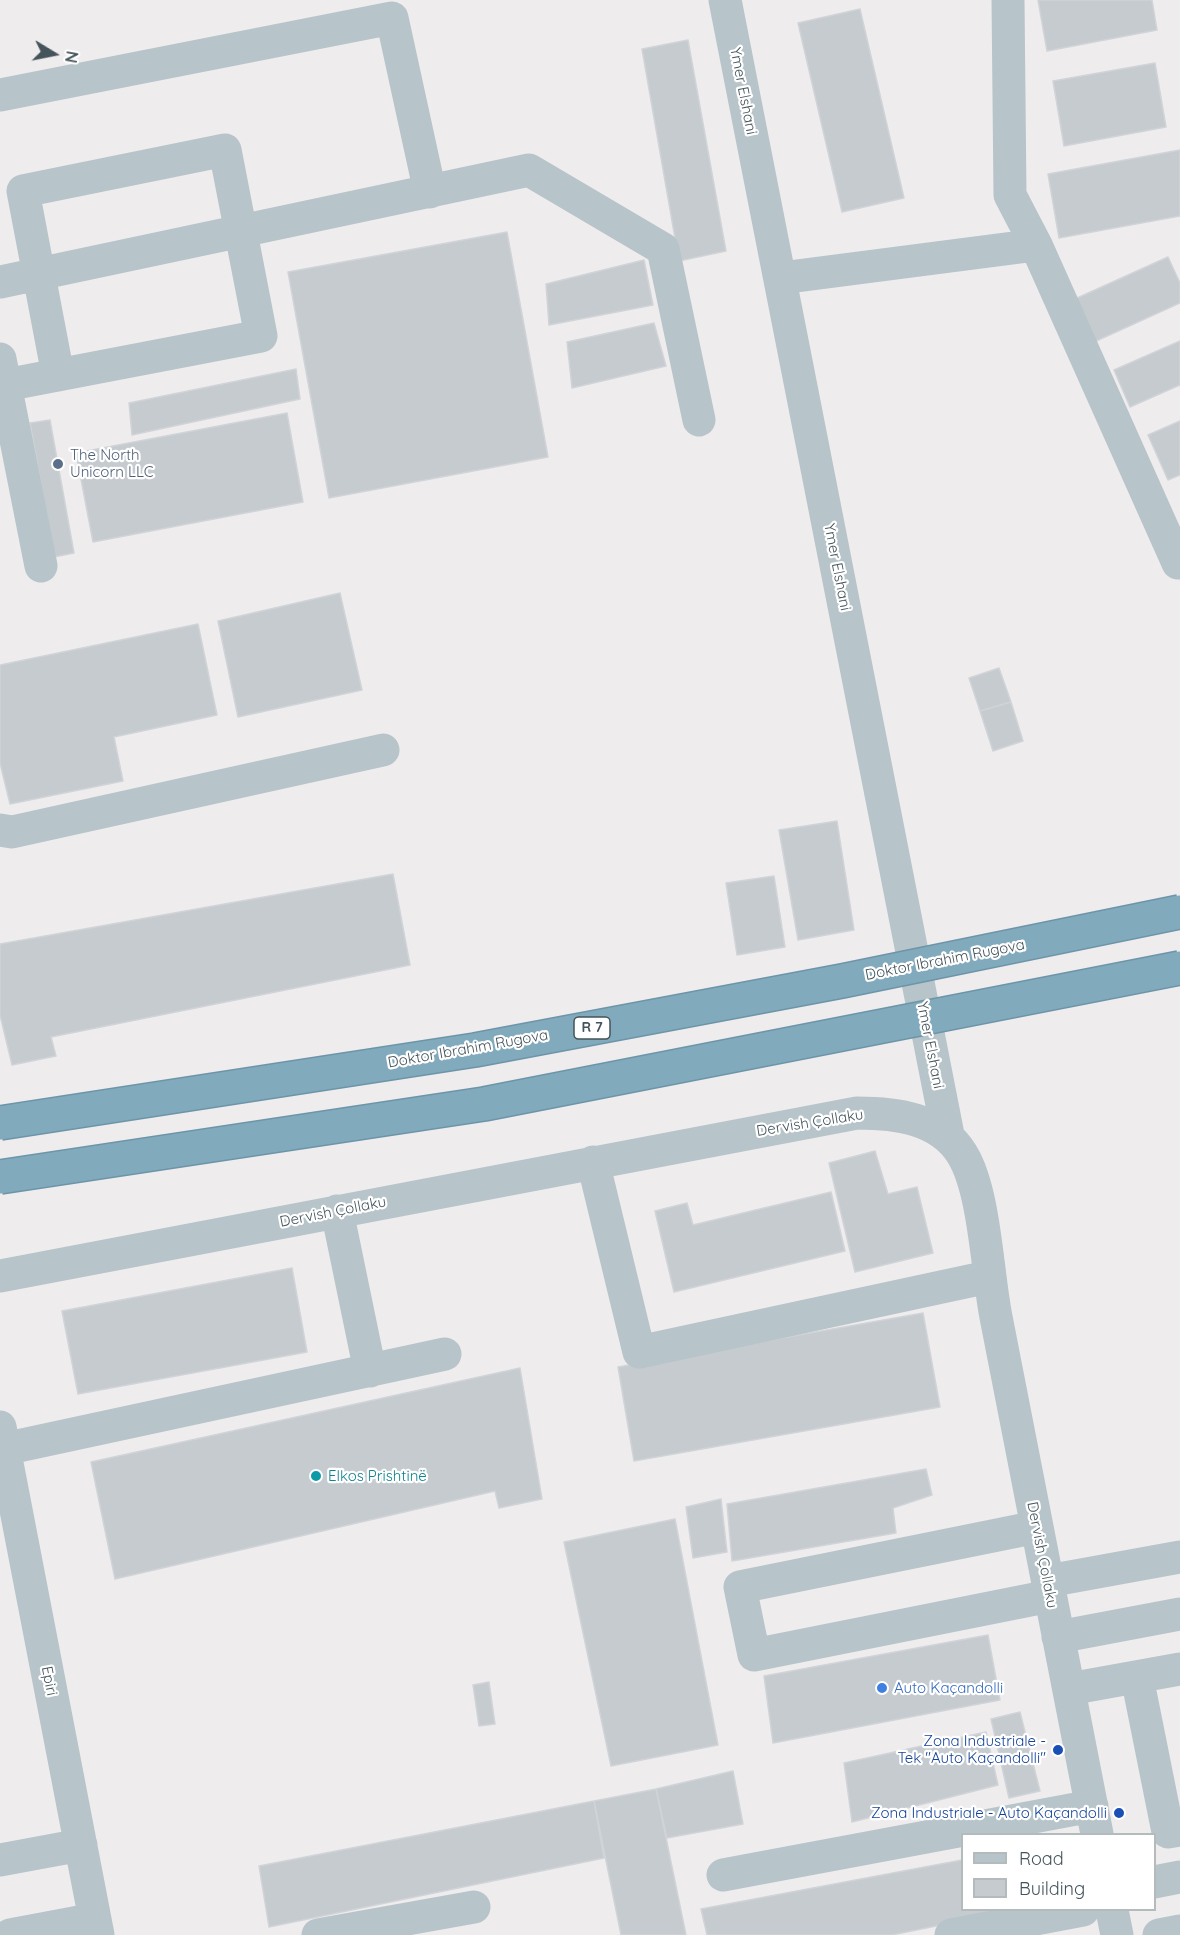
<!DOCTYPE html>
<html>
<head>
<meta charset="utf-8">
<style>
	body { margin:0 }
	#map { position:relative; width:1180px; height:1935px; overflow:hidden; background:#efeced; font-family:Quicksand,sans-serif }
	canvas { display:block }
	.legend { position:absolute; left:961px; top:1833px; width:195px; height:78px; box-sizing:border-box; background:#fff; border:2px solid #b4bbbd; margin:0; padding:8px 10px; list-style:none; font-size:18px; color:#44545a }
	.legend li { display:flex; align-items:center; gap:12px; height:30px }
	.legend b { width:30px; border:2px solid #b4bbbd }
	.north { position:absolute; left:24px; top:24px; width:60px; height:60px; -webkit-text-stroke:4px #fff; paint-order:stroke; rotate:100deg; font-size:16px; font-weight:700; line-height:24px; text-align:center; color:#44545a }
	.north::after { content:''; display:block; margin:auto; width:21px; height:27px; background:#44545a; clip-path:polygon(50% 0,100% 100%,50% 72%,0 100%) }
</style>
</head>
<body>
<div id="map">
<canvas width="1180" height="1935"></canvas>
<ul class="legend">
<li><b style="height:8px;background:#b7c4ca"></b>Road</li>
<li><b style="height:16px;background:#c6cbcf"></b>Building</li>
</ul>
<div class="north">N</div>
</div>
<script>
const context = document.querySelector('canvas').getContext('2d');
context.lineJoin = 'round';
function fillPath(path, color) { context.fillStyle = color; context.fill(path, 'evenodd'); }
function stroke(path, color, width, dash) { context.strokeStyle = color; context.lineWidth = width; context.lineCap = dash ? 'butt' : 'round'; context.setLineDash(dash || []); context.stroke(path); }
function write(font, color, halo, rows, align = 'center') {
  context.font = font + ' Quicksand,sans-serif'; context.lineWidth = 4.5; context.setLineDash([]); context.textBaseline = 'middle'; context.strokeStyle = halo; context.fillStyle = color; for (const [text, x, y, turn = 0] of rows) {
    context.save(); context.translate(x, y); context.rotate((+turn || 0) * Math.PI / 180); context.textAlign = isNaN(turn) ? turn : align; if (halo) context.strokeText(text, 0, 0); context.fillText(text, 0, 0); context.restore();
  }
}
const building = new Path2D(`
	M1038 0H1152L1157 30 1047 51Z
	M860 9 904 198 842 212 798 23Z
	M688 40 726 251 679 261 642 49Z
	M1155 63 1166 127 1064 146 1053 81Z
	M1180 150V216L1059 238 1048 174Z
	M507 232 548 457 329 498 288 272Z
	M1168 257 1180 283V303L1094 342 1075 299Z
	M644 260 653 305 549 325 546 284Z
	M654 323 666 366 572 388 567 342Z
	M1180 341V385L1130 407 1114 370Z
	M296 369 300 399 132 435 129 403Z
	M287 413 303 502 93 542 76 453Z
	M50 420 74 553 54 557 30 423Z
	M1180 421V475L1168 480 1148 435Z
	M340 593 362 690 238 717 218 621Z
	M198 624 217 715 114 737 123 781 10 804 0 763V665Z
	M999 668 1011 702 980 711 969 678Z
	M1011 702 1023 741 993 751 980 711Z
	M837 821 854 930 798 940 779 830Z
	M393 874 410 965 51 1037 56 1056 12 1065 0 1015V944Z
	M774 876 785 947 737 955 726 883Z
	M875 1151 888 1194 917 1187 933 1253 855 1272 829 1163Z
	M831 1192 845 1251 674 1292 655 1211 687 1203 693 1225Z
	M292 1268 307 1352 78 1394 62 1311Z
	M923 1313 940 1407 634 1461 618 1367Z
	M520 1368 542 1499 499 1508 495 1491 115 1579 91 1462Z
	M926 1469 932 1495 893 1508 896 1533 732 1561 727 1504Z
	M721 1499 727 1552 693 1558 686 1507Z
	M675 1519 718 1745 611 1766 564 1542Z
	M988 1635 1000 1700 773 1743 764 1676Z
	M489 1682 495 1724 479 1726 473 1685Z
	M1020 1712 1040 1791 1009 1798 991 1719Z
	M986 1732 998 1785 852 1822 844 1763Z
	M733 1771 743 1824 667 1838 656 1789Z
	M656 1789 686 1935H621L594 1801Z
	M594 1801 604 1858 269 1927 259 1866Z
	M962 1860V1910H989L990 1915 892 1935H707L701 1909Z`);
const minor = new Path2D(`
	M725 0 948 1135
	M1008 0 1010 195 1036 245
	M0 95 392 18 430 192
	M781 278 1036 245 1178 563
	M0 282 529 170 663 249 699 420
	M0 359 41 566
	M0 386 261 336 225 150 23 191 58 375
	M0 830 12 832 383 750
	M593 1162 639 1352 988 1277
	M337 1211 370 1371
	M0 1276 857 1113C895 1113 940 1118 962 1154 985 1191 987 1272 996 1317 1030 1490 1064 1662 1097 1834
	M0 1427 98 1935
	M4 1449 445 1354
	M1037 1527 740 1587 754 1655 1050 1596
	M1048 1581 1180 1557
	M1058 1637 1180 1614
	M1137 1677 1168 1832 1180 1830
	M1069 1689 1180 1669
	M0 1860 81 1845
	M723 1875 1092 1806
	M1154 1882 1180 1877
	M1112 1910 1117 1935
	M10 1935 95 1919
	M318 1935 474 1907
	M951 1935 1083 1910
	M1159 1935 1180 1931`);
const highwayBridge = new Path2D(`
	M0 1123 475 1050 842 981 1180 912
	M0 1177 484 1104 1180 968`);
const markers = [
	[58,464,6,"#5c6f8a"],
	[316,1476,6,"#0f9aa8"],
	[882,1688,6,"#3f7fe0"],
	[1058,1750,6,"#1a4fb4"],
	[1119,1813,6,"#1a4fb4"]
];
const shields = [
	[592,1028,36]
];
const shieldNames = [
	["R 7",592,1028]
];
const streetNames = [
	["Ymer Elshani",743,91,79],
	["Ymer Elshani",837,567,79],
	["Doktor Ibrahim Rugova",945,960,-11],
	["Ymer Elshani",930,1045,79],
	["Doktor Ibrahim Rugova",468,1049,-10],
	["Dervish Çollaku",810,1123,-9],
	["Dervish Çollaku",333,1212,-11],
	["Dervish Çollaku",1042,1555,79],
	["Epiri",49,1681,79]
];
const serviceNames = [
	["The North",70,455],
	["Unicorn LLC",70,472]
];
const cultureNames = [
	["Elkos Prishtinë",328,1476]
];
const shopNames = [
	["Auto Kaçandolli",894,1688]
];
const transitNames = [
	["Zona Industriale -",1046,1741],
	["Tek \"Auto Kaçandolli\"",1046,1758],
	["Zona Industriale - Auto Kaçandolli",1107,1813]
];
fillPath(building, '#c6cbcf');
stroke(building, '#d0d4d8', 1.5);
stroke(minor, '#b7c4ca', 33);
stroke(highwayBridge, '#6d95a9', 36, []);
stroke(highwayBridge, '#82aabd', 33);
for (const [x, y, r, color] of markers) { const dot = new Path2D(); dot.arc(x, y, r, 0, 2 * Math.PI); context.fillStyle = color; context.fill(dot); stroke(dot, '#fff', 2); }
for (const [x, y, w] of shields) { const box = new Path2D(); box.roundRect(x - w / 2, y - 11, w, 22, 4.5); context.fillStyle = '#fff'; context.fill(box); stroke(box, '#44545a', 1.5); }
write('bold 14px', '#44545a', null, shieldNames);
write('15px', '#44545a', '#fff', streetNames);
write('15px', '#4e5e75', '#fff', serviceNames, 'left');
write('15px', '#0d838f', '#fff', cultureNames, 'left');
write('15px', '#366cbe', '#fff', shopNames, 'left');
write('15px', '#164399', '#fff', transitNames, 'right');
</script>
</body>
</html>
